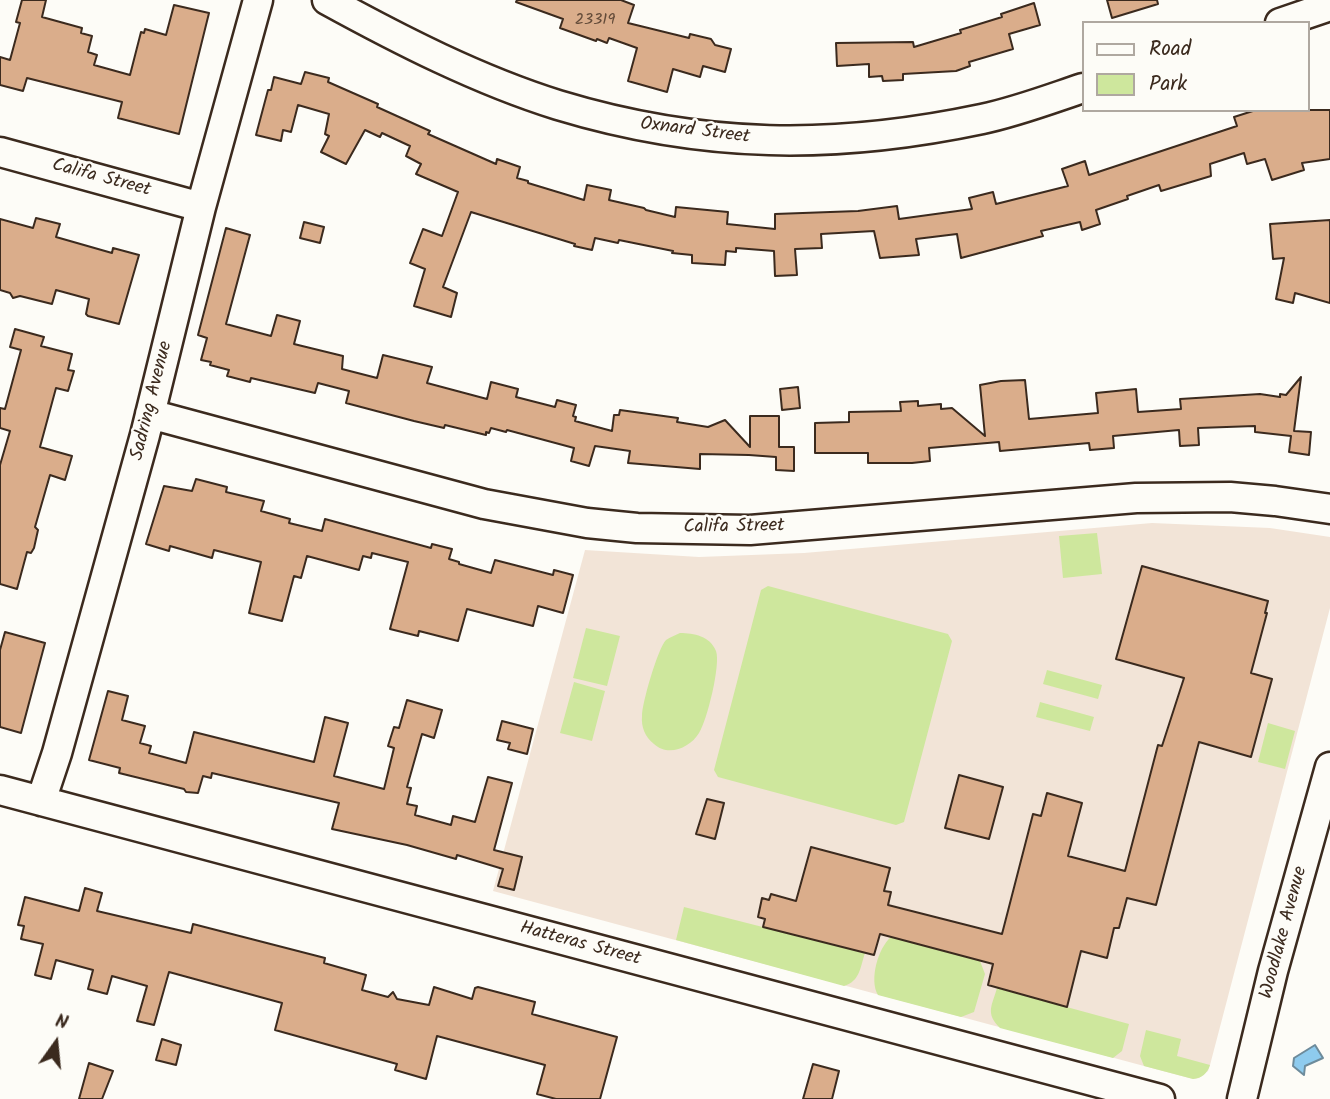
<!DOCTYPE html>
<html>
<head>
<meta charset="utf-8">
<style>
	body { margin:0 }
	#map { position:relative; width:1330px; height:1099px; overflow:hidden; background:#fdfcf7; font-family:Kalam,sans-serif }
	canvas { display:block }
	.legend { position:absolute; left:1082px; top:21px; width:228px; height:91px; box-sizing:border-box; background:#fdfcf7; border:2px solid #afa8a0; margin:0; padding:9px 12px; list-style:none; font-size:21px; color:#3b2a1e }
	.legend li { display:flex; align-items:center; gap:14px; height:35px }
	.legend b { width:35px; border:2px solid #afa8a0 }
	.north { position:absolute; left:21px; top:1008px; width:70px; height:70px; -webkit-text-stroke:5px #fdfcf7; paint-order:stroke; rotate:15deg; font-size:19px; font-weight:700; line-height:28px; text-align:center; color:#3b2a1e }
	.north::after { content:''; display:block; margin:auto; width:24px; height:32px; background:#3b2a1e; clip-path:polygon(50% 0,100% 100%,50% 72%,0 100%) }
</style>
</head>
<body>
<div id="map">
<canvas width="1330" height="1099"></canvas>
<ul class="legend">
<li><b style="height:9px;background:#fdfcf7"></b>Road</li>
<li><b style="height:19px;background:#cee79d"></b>Park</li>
</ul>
<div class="north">N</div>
</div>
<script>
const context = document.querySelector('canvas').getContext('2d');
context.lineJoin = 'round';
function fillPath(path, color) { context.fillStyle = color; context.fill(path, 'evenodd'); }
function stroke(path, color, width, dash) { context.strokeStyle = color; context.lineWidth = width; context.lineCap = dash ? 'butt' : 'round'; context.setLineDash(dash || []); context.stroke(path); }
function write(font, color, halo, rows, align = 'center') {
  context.font = font + ' Kalam,sans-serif'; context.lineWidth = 5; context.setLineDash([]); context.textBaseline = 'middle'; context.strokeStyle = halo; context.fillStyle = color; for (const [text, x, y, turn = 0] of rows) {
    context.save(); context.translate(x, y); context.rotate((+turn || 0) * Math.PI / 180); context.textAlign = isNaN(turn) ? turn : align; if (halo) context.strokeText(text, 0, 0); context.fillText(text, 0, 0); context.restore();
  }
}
const built = new Path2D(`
	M1152 523 1270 528 1330 537V608L1210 1065 1208 1071 1199 1078 1193 1079 1144 1066 493 891 585 550 699 557 804 553Z`);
const green = new Path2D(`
	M1097 533 1102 574 1063 578 1059 536Z
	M768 586 948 634 952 641 904 822 896 825 718 777 714 770 761 590Z
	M586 628 620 636 607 686 573 678Z
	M680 633C694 633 710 636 716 651 721 664 707 721 699 733 690 748 668 757 654 744 645 737 641 727 642 716 642 703 658 648 666 640 670 637 676 635 680 633Z
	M1047 670 1102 685 1098 699 1043 684Z
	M574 682 605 691 592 741 560 733Z
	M1040 702 1094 717 1090 731 1036 717Z
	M1268 723 1295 731 1285 769 1258 762Z
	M684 907 865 953C860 968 860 981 844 986L676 940Z
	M891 937 980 961 985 974 974 1012 961 1017 878 995C869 980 878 948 891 937Z
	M997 988 1129 1024 1122 1051 1113 1058 1000 1028C985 1013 992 1006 997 988Z
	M1146 1030 1181 1039 1177 1056 1210 1065C1207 1074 1202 1078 1193 1079L1144 1066 1140 1056Z`);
const water = new Path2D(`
	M1315 1045 1323 1058 1305 1066 1304 1075 1293 1066 1294 1058Z`);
const building = new Path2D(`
	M22 0H46L42 17 82 28 81 33 92 36 88 52 97 55 94 65 130 75 141 32 144 33 145 29 166 35 174 5 209 13 179 134 118 118 122 102 27 78 23 91 0 85V57L10 60 20 23 16 22Z
	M517 0H621L634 5 628 23 689 38 690 34 711 39 715 45 731 49 725 72 703 66 700 77 673 69 667 92 628 81 637 48 609 38 607 43 597 39 596 41 560 28 563 19 516 2Z
	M1107 0H1157L1158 4 1112 18Z
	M1034 3 1040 25 1009 34 1013 49 969 62 970 66 956 71 903 74V80L883 81 882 76 869 77V64L837 66 836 43 913 42 914 47 961 33 960 30 1002 17 1001 14Z
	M305 72 329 78 328 82 378 104 377 107 430 131 428 134 496 164 497 159 520 167 517 178 528 181V183L584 200 587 185 611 190 609 200 644 208 646 210 675 217 676 207 728 212 727 224 775 229V214L858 211 897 206 899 219 972 209 969 198 993 192 996 204 1068 186 1062 169 1085 161 1089 175 1237 126 1234 117 1256 110H1330V159L1302 163 1304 170 1272 180 1265 159 1247 164 1244 153 1210 164 1211 176 1161 191 1159 185 1127 196 1128 199 1096 210 1100 224 1082 230 1080 222 1041 231 1043 236 961 258 957 234 916 239 919 255 880 258 874 231 821 234 822 248 795 249 797 275 775 276 774 251 736 248V252L726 251 725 265 692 263V255L672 253 673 251 619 240 618 243 595 238 592 250 574 246 575 244 471 212 443 287 457 293 451 317 414 306 425 269 410 263 423 229 442 236 458 192 416 174 421 164 406 156 410 146 382 133 380 137 365 130 346 164 321 152 329 136 325 134 329 114 298 105 291 132 283 130 281 141 256 135 268 90H271L274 77 301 84Z
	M36 218 60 224 56 237 112 253 113 248 139 255 119 324 88 316 86 314 89 299 56 290 52 304 20 296 13 298 10 293 0 290V219L33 228Z
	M1330 220V303L1295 293 1293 303 1276 299 1284 258 1273 259 1270 224Z
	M304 222 324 227 320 243 300 238Z
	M226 228 250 235 226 324 271 336 277 315 300 321 294 344 343 356 342 369 377 378 383 355 432 367 427 383 487 399 491 382 518 389 516 397 555 407 557 400 576 405 573 416 576 417 575 421 612 431 614 415H619L620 410 678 418 677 422 708 427 725 420 750 447V416H779V447H794V471L776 470V457L749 455 700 454V469L628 463 630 451 595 446 589 466 571 461 574 448 507 430 506 432 491 428 489 433 486 432V435L445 425 444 428 414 421 346 403 349 391 318 383 315 393 251 378 250 382 227 376 229 370 210 365 211 362 201 360 207 338 198 335Z
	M15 329 44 337 41 346 72 354 68 370 74 371 68 391 56 388 40 447 72 456 65 480 50 475 35 527 38 530 34 548 31 553 27 552 17 589 0 584V465L10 431 0 428V408L5 409 21 350 10 347Z
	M1301 377 1294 431 1311 432 1309 455 1289 452 1291 436 1255 432V426L1198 428 1199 445 1180 446 1179 430 1113 436 1114 448 1090 450 1089 443 1000 451 999 442 929 448 930 461 912 463H868V453H815V423L849 422V412L901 411 900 402 918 401V406L941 404V409L952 408 985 436 980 385 1001 381 1025 380 1029 419 1098 413 1096 393 1136 389 1138 412 1181 409 1180 399 1260 394 1280 397V394L1286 395Z
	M798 387 800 408 782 410 780 389Z
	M196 479 227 487 226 492 264 501 261 511 290 519 289 523 322 531 325 519 431 548 432 544 452 549 449 559 459 562V564L491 573 495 560 553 575 554 570 573 575 563 613 538 606 533 626 467 609 458 641 419 631 418 636 390 629 408 562 372 553 371 558 363 556 359 570 307 556 301 578 294 576 282 621 249 613 261 562 214 550 212 558 170 546 169 551 146 544 164 486 192 491Z
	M1142 566 1268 601 1265 613H1267L1251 673 1272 679 1251 757 1199 742 1156 905 1127 898 1119 928H1114L1107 958 1081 951 1067 1007 988 985 993 964 880 934 874 955 763 927 765 919 758 917 762 898 769 900 771 894 796 901 811 847 890 868 884 891 891 892 888 905 1002 934 1033 814 1041 816 1047 793 1082 803 1068 856 1125 871 1158 745 1162 746 1184 678 1116 659Z
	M5 632 45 643 21 733 0 727V650Z
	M108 691 128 696 122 720 145 726 140 743 151 746 149 753 186 763 194 732 314 762 325 717 348 723 334 776 384 789 394 748 388 746 394 727 399 728 407 700 442 710 434 738 422 734 407 787 411 788 407 804 417 806 415 815 451 825 453 816 475 822 488 777 512 783 494 850 522 857 514 890 498 886 503 869 457 855 456 859 407 845 332 829 339 803 212 773 211 778 203 776 198 793 186 792 184 789 119 773 120 768 89 760Z
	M502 721 533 729 527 754 508 749 510 743 497 740Z
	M959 775 1003 787 989 839 945 828Z
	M707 799 724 803 715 839 696 834Z
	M85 888 102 893 97 911 191 933 193 924 325 958 324 963 366 975 362 990 388 997 393 992 397 999 429 1005 434 987 472 999 475 988 478 987 535 1002 532 1014 617 1037 600 1099H556L537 1094 545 1065 437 1036 426 1079 395 1070 397 1064 275 1030 282 1003 169 972 154 1025 137 1021 147 986 112 976 107 994 88 989 93 970 56 960 51 979 35 975 43 944 21 939 24 926 18 925 25 897 79 911Z
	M162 1039 181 1045 176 1065 156 1060Z
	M89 1063 113 1071 102 1099H79Z
	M813 1064 839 1071 832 1099H803Z`);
const minor = new Path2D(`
	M327 0C400 40 478 80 558 105 703 149 835 150 982 119 1016 112 1050 99 1083 88
	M1280 23 1330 6
	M0 152 201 207
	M150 414 484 504 587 523 637 528 750 530 1136 498 1230 497 1275 501 1330 509
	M0 790 1160 1099
	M41 801 57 753 145 435 201 207 258 0
	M1242 1099 1273 971 1330 767`);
const numberNames = [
	["23319",595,21]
];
const streetNames = [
	["Oxnard Street",695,132,7],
	["Califa Street",101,179,15],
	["Sadring Avenue",153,401,-76],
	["Califa Street",734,528,-1],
	["Woodlake Avenue",1285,933,-75],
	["Hatteras Street",580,945,15]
];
fillPath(built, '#f2e4d7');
fillPath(green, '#cee79d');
fillPath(water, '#8ecbee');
stroke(water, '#6d8b9b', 2);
fillPath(building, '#daad8b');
stroke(building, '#3b2a1e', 2);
stroke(minor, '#3b2a1e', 33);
stroke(minor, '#fdfcf7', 28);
write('16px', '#634b39', null, numberNames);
write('19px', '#3b2a1e', '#fdfcf7', streetNames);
</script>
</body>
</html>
